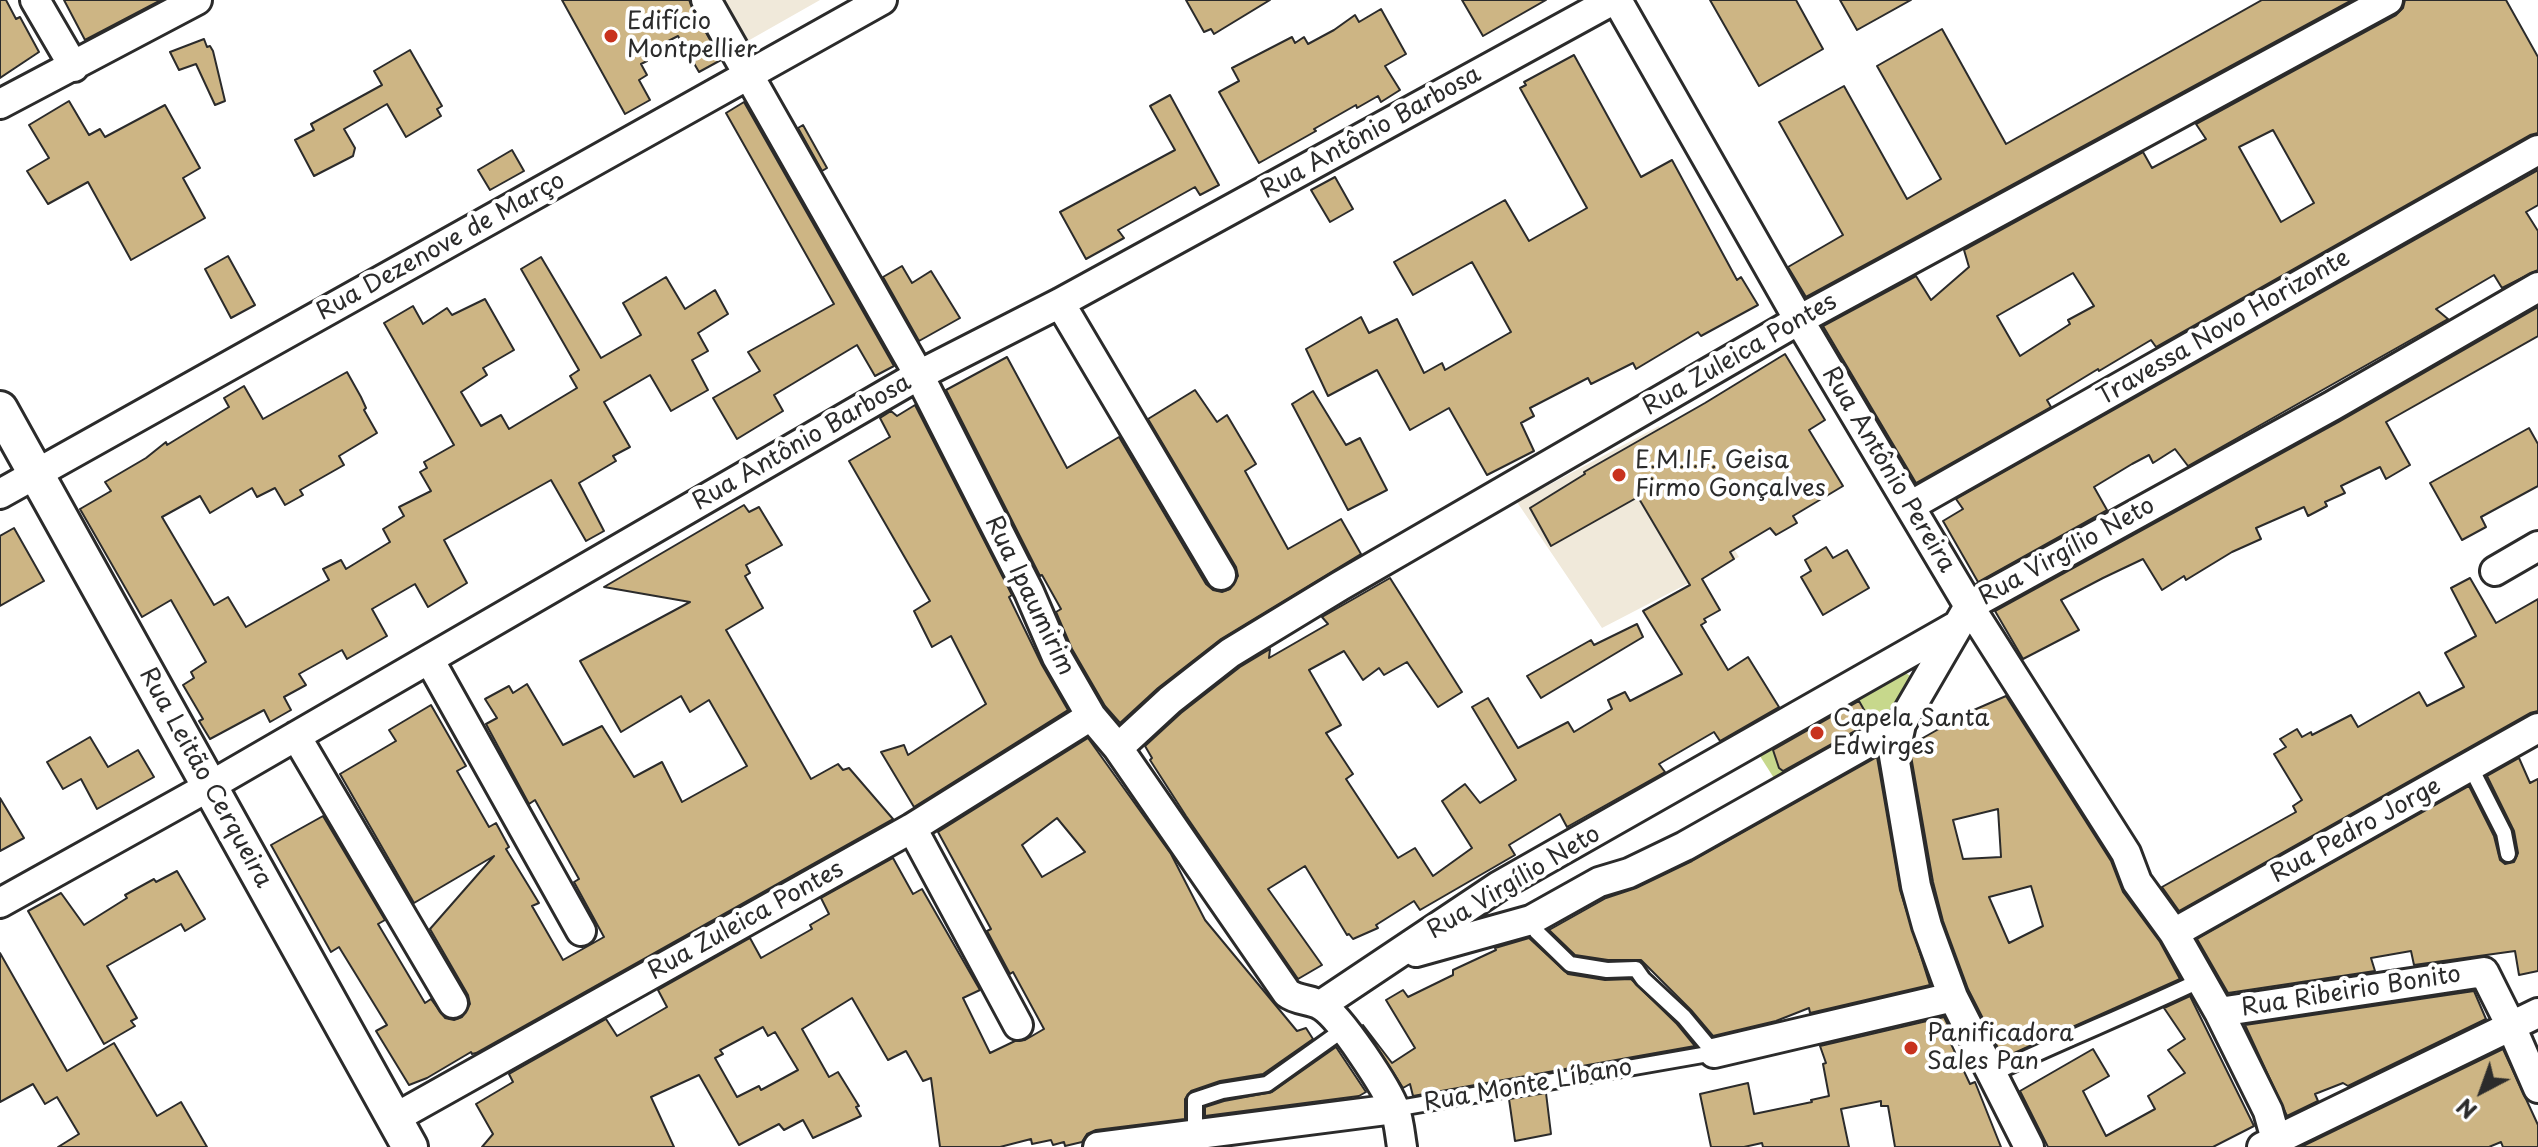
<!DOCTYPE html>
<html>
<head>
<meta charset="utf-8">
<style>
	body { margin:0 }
	#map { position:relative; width:2538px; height:1147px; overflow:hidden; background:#fff; font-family:"Playpen Sans",sans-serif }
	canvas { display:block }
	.north { position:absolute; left:2442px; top:1051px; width:80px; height:80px; -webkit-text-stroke:6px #fff; paint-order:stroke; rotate:221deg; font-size:22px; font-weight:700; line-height:32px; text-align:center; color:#2b2b2b }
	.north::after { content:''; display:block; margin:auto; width:28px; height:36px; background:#2b2b2b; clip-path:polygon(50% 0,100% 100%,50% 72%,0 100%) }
</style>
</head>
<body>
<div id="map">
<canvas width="2538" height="1147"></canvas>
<div class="north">N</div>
</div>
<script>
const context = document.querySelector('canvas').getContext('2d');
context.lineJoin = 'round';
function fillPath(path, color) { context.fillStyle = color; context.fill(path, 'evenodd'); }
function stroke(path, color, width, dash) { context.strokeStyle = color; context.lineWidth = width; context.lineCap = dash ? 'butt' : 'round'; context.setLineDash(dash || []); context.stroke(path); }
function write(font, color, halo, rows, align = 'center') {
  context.font = font + ' "Playpen Sans",sans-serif'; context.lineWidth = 8; context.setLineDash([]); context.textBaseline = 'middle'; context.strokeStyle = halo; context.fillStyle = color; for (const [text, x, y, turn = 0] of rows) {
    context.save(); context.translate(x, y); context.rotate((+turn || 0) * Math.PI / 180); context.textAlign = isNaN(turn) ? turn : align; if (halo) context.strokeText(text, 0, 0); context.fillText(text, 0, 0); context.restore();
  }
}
const built = new Path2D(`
	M723 0H820L746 42Z
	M1659 426 1739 557 1602 628 1517 502Z`);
const green = new Path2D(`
	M1901 670 1912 677 1896 723 1779 786 1758 753Z`);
const building = new Path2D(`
	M0 0H6L16 19 20 17 39 52 0 78Z
	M64 0H161L85 40Z
	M562 0H689L721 60 699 72 678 36 643 54 647 61 641 64 647 75 639 80 650 100 625 114Z
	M1186 0H1270L1214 34 1211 29 1204 32Z
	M1462 0H1546L1483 36Z
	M1710 0H1796L1823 49 1759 86Z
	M1840 0H1911L1857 30Z
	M2262 0H2352L1806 297 1788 267 1843 235 1779 122 1844 86 1907 199 1941 179 1877 66 1942 29 2006 144Z
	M2405 0H2506L2538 57V133L2530 135 2156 347 2151 340 2099 371 2098 369 2047 400 2051 407 1916 483 1823 326 1916 276 1931 300 1969 267 1964 250 2143 152 2152 168 2206 139 2196 124 2396 15 2403 8ZM2273 130 2314 203 2281 222 2239 147ZM2073 273 2094 306 2068 320 2070 324 2020 356 1997 316Z
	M1381 9 1406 54 1385 66 1400 90 1381 102 1378 96 1357 108 1356 105 1314 129 1316 131 1259 163 1219 92 1239 81 1232 68 1292 37 1295 43 1304 37 1308 44 1334 30 1355 15 1359 22Z
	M204 39 207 47 210 46 213 51 225 101 215 105 196 64 179 70 170 52Z
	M410 50 442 106 437 109 441 116 406 137 387 104 344 129 355 148 353 156 314 176 295 140 314 130 311 124 382 85 374 71Z
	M1574 55 1641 177 1672 160 1737 280 1741 277 1758 305 1701 336 1698 332 1636 369 1633 363 1591 384 1588 378 1530 408 1534 416 1521 423 1534 451 1487 475 1449 408 1410 430 1377 370 1328 396 1306 349 1361 317 1369 333 1397 319 1424 373 1442 363 1445 370 1511 332 1472 262 1413 295 1394 262 1505 200 1529 241 1587 208 1520 88 1526 85 1524 82Z
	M1170 95 1219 185 1200 195 1195 187 1118 230 1124 238 1086 259 1060 212 1175 150 1150 106Z
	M69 101 89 135 100 129 105 137 165 105 200 168 183 178 205 218 131 260 88 182 48 204 27 171 49 158 29 125Z
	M744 102 894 366 875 376 857 345 774 395 783 411 737 439 713 398 760 371 748 352 834 304 726 113Z
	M803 125 827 168 822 171 798 128Z
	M512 150 524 171 490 190 478 170Z
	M2538 170V205L2526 212 2538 231V270L2502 288 2494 275 2436 309 2448 319 2188 466 2175 449 2153 463 2149 455 2132 464 2094 487 2107 510 1978 582 1943 521 1963 509 1956 499Z
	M1335 177 1353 209 1330 222 1311 190Z
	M228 256 255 305 231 318 205 269Z
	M541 257 601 358 641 335 623 303 666 277 685 309 715 290 728 314 698 333 708 351 692 360 708 390 671 411 650 375 604 402 630 447 613 456 616 461 579 483 604 531 586 541 551 480 444 540 467 583 428 607 415 584 372 609 387 636 347 659 342 650 299 674 306 685 284 697 291 710 270 722 264 710 210 739 199 721 203 719 183 685 194 678 191 672 206 662 171 600 142 617 80 509 111 491 105 482 146 458 166 442 167 445 229 407 224 398 244 386 263 419 347 372 361 397 366 408 364 410 377 433 339 456 344 465 300 490 303 495 285 505 275 488 257 497 252 488 210 513 200 496 162 517 214 605 228 597 246 627 329 580 323 569 341 560 346 569 390 542 383 529 404 516 399 507 431 491 420 472 427 468 424 462 454 445 384 323 413 306 423 324 447 308 452 315 485 299 514 350 483 368 487 375 461 392 481 426 501 415 509 429 577 388 570 376 579 370 521 269Z
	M902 266 912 283 931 271 960 318 919 341 883 277Z
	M2538 307V336L2386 422 2410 465 2386 479 2380 467 2341 486 2345 493 2325 502 2327 506 2308 516 2304 507 2256 528 2261 539 2232 552 2186 580 2184 576 2162 590 2143 559 2103 578 2061 600 2079 630 2023 659 1995 611 2340 421Z
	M1785 354 1825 420 1809 430 1843 486 1793 516 1797 523 1776 535 1770 528 1730 552 1734 559 1702 579 1720 610 1704 619 1706 622 1701 625 1728 670 1748 657 1779 707 1720 741 1714 732 1659 764 1665 772 1567 827 1560 814 1509 845 1515 855 1420 910 1414 901 1376 925 1378 928 1353 939 1349 934 1347 935 1305 866 1268 889 1322 965 1298 979 1186 816 1150 760 1152 758 1145 746 1181 713 1240 667 1270 649 1269 658 1328 624 1322 617 1390 578 1462 692 1438 707 1407 662 1384 675 1379 668 1363 680 1344 651 1309 670 1341 725 1326 733 1353 774 1346 779 1398 858 1415 848 1433 876 1472 848 1442 801 1465 784 1480 803 1516 780 1472 707 1488 698 1518 748 1568 722 1574 732 1612 709 1608 700 1625 692 1630 701 1682 674 1643 611 1690 585 1638 497 1551 546 1530 508 1585 474 1584 472 1705 403Z
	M1007 357 1067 468 1119 437 1206 584 1213 590 1222 592 1230 589 1238 576 1236 567 1148 419 1195 390 1217 422 1227 415 1256 464 1245 471 1288 549 1341 519 1361 554 1221 639 1158 688 1120 723 1105 706 1072 649 1056 612 1061 609 1042 575 1040 576 946 390Z
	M1313 391 1346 445 1360 438 1387 490 1348 510 1292 404Z
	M915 405 1012 595 1009 597 1042 665 1068 710 914 807 881 752 904 745 908 755 986 704 951 636 932 647 914 611 930 601 849 461 890 437 880 418 891 411 897 416Z
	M2529 428 2538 444V486L2481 517 2486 527 2462 540 2430 483Z
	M744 505 749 512 759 507 782 545 746 565 750 573 745 576 763 608 726 630 811 779 838 764 843 770 849 768 893 819 476 1053 472 1054 471 1052 427 1078 409 1085 376 1031 387 1025 339 947 331 952 271 845 323 816 385 920 378 924 425 1003 431 999 445 1018 454 1020 462 1017 470 1004 468 995 430 929 494 856 414 903 340 774 396 741 389 730 431 705 466 766 457 771 489 827 496 823 509 847 506 849 539 903 532 906 563 960 604 937 574 882 579 879 535 800 529 804 486 724 497 718 485 699 509 686 513 693 527 684 563 745 602 726 634 777 662 762 682 802 747 766 709 700 690 712 681 696 621 732 580 661 690 602 604 587Z
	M14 528 44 581 0 606V536Z
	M1826 547 1833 558 1847 550 1869 588 1823 615 1801 577 1811 571 1805 560Z
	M2470 578 2496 623 2538 599V711L2530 713 2179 911 2162 887 2296 812 2293 806 2302 800 2274 754 2286 747 2280 739 2297 729 2302 737 2311 732 2312 735 2351 715 2358 727 2419 692 2427 706 2464 687 2445 653 2476 636 2451 588Z
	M1637 624 1643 637 1541 698 1527 676 1591 640 1594 645Z
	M2006 696 2111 861 2123 892 2160 942 2180 979 2003 1058 1968 989 1943 921 1933 882 1911 756 1914 743 1967 713ZM1998 809 2001 857 1963 859 1953 820ZM2031 886 2043 926 2009 943 1989 897Z
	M1859 701 1871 722 1783 771 1779 768 1773 750Z
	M90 737 108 767 138 750 154 777 97 809 81 779 63 789 47 762Z
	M1088 738 1171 854 1205 920 1297 1031 1306 1028 1313 1039 1263 1074 1220 1081 1191 1091 1185 1099V1119L1096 1130 1087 1134 1082 1142 1065 1146 1064 1142 1053 1145 1051 1140 1032 1144 1031 1139 1000 1147H940L931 1078 923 1081 906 1051 888 1060 852 998 802 1029 829 1077 838 1072 859 1106 856 1107 861 1116 813 1138 803 1120 784 1130 779 1124 739 1145 699 1075 651 1097 674 1147H482L493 1134 476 1104 513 1082 509 1074 606 1019 617 1036 667 1007 658 990 750 938 761 958 812 929 810 925 829 914 821 898 893 858 913 894 922 889 980 990 963 998 990 1053 1015 1041 1025 1040 1044 1029 1013 972 1010 974 987 931 991 929 938 832ZM1057 818 1085 852 1042 877 1022 845ZM763 1027 768 1036 775 1032 798 1070 761 1090 759 1086 737 1097 715 1058 723 1054 720 1050Z
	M1877 757 1900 890 1930 985 1810 1013 1809 1008 1776 1021 1713 1036 1691 1010 1641 960H1608L1575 955 1549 930 1606 898 1636 888 1692 861Z
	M2519 758 2530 783 2538 779V971L2519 975 2515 951 2414 965 2411 951 2371 958 2375 971 2228 993 2197 939 2469 786 2494 836 2500 860 2505 864 2514 862 2518 853 2514 831 2487 776Z
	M0 798 24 838 0 851Z
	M177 871 205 919 185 931 181 924 107 966 137 1018 131 1021 135 1026 104 1044 28 911 61 893 84 925 127 898 125 895 154 879 156 882Z
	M1529 938 1568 974 1605 980 1631 979 1677 1024 1695 1046 1413 1096 1410 1084 1403 1088 1363 1025 1392 1063 1415 1048 1386 1000 1403 990 1408 997 1453 975V970L1496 950 1495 948Z
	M0 953 67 1071 114 1043 157 1116 181 1102 207 1147H58L79 1134 57 1097 45 1104 33 1084 0 1102Z
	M2474 991 2486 1019 2348 1086 2343 1083 2315 1094 2318 1101 2287 1116 2245 1025Z
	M2190 996 2254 1126 2213 1147H2048L2020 1091 2093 1049 2109 1076 2083 1091 2106 1136 2155 1109 2148 1096 2185 1073 2168 1050 2185 1039 2164 1008Z
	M1944 1017 1949 1027 1944 1029 1970 1084 1975 1082 2001 1147H1895L1888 1106H1881V1101L1841 1109 1849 1147H1763L1762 1143 1744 1147H1711L1700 1094 1748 1083 1754 1114 1812 1102 1811 1100 1829 1096 1823 1064 1826 1063 1820 1046Z
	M1336 1047 1366 1092 1359 1096 1205 1116V1107L1224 1101 1272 1092Z
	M2503 1049 2538 1125V1147H2503L2501 1142 2489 1147H2301Z
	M1546 1093 1551 1134 1515 1141 1509 1099Z`);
const service = new Path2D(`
	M2470 766 2504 833 2508 854
	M1531 920 1537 932 1570 964 1607 970 1636 969 1643 979 1684 1017 1714 1053
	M1992 1074C2061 1041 2132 1013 2201 980
	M1394 1109 1714 1053
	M1195 1133V1100L1222 1091 1267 1084 1344 1029`);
const minor = new Path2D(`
	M35 0 74 67
	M706 0 919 375 1029 592 1057 657 1091 716 1118 748 1287 993C1297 1001 1312 999 1322 1006 1341 1018 1387 1088 1395 1110 1399 1121 1400 1135 1402 1147
	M1617 0 1799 320 1969 606 2126 853 2137 882 2174 933 2219 1012 2268 1111 2278 1147
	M0 104 197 0
	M1060 303 1221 575
	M0 494 882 0
	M1910 506 2538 150
	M2495 571 2538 546
	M1958 626 1901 724 1894 756 1916 886 1927 926 1953 997 2029 1147
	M429 659 581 931
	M296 736 453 1003
	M1118 748 1170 700 1230 653 1340 586 1799 320 2388 0
	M912 828 1018 1025
	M0 903 210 786 919 375 1060 303 1613 0
	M2174 933 2538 728
	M1416 952 1531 920 1599 882 1629 873 1685 846 1901 724
	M1321 1005 1499 886 1958 625 1969 606 2332 406 2538 287
	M2219 1012 2484 972 2511 1026 2538 1088
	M1714 1053 1953 997
	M395 1118 912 828 1091 716
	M1098 1147 1394 1109
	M2262 1147 2538 1013`);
const tertiary = new Path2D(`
	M0 409 410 1147`);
const markers = [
	[611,36,8,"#c8321e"],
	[1619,475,8,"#c8321e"],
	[1817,733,8,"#c8321e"],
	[1911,1048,8,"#c8321e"]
];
const poiNames = [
	["Edifício",627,22],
	["Montpellier",627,50],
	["E.M.I.F. Geisa",1635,461],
	["Firmo Gonçalves",1635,489],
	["Capela Santa",1833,719],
	["Edwirges",1833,747],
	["Panificadora",1927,1034],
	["Sales Pan",1927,1062]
];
const streetNames = [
	["Rua Antônio Barbosa",1371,133,-29],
	["Rua Dezenove de Março",441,247,-29],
	["Travessa Novo Horizonte",2224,328,-30],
	["Rua Zuleica Pontes",1740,355,-30],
	["Rua Antônio Barbosa",802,443,-30],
	["Rua Antônio Pereira",1888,470,59],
	["Rua Virgílio Neto",2067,552,-29],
	["Rua Ipaumirim",1029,596,64],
	["Rua Leitão Cerqueira",205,778,61],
	["Rua Pedro Jorge",2356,831,-29],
	["Rua Virgílio Neto",1514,883,-31],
	["Rua Zuleica Pontes",746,921,-29],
	["Rua Ribeirio Bonito",2351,992,-9],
	["Rua Monte Líbano",1528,1086,-10]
];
fillPath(built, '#f0e9da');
fillPath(green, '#c7d88c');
fillPath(building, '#cdb584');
stroke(building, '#2b2b2b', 2);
stroke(service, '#2b2b2b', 20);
stroke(minor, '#2b2b2b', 34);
stroke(tertiary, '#2b2b2b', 40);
stroke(service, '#fff', 14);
stroke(minor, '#fff', 28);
stroke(tertiary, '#fff', 34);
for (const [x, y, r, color] of markers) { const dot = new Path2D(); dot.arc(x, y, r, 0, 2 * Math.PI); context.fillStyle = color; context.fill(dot); stroke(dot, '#fff', 3); }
write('24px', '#2b2b2b', '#fff', poiNames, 'left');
write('24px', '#2b2b2b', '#fff', streetNames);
</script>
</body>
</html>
